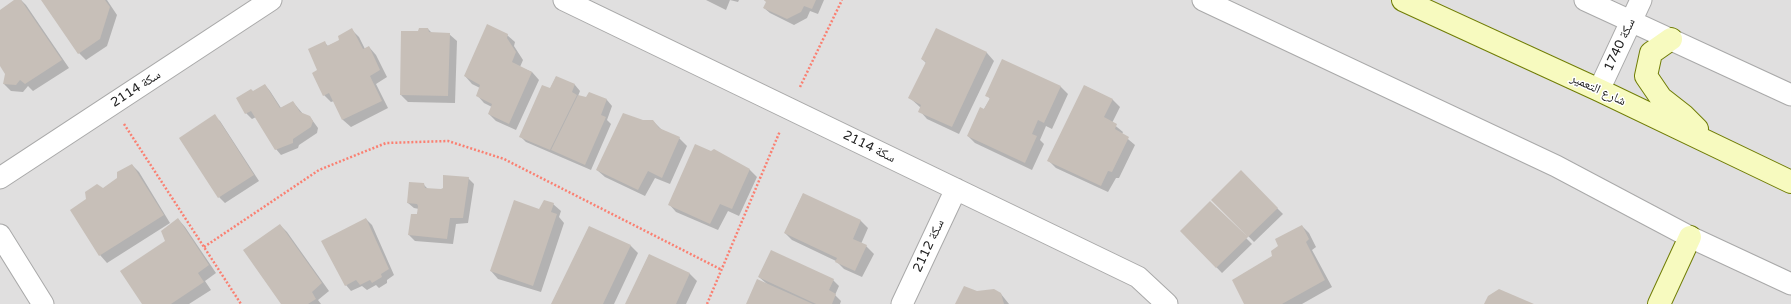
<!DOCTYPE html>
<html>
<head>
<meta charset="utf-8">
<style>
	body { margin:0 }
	canvas { display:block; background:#f2efe9 }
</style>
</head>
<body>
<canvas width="1791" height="304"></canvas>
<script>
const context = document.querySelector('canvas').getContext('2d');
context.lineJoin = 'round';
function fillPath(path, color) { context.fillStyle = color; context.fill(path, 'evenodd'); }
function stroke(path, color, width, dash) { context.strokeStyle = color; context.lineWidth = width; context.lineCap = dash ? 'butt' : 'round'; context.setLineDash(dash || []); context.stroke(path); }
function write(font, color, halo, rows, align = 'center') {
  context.font = font + ' "Varela Round","Noto Naskh Arabic",sans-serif'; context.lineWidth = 3; context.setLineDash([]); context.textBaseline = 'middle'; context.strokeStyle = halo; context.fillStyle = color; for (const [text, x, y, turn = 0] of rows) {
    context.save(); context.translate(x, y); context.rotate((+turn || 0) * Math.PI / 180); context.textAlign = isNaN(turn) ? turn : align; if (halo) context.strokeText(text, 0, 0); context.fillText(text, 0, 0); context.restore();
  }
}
const residential = new Path2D(`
	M0 0H1791V304H0Z`);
const shadow = new Path2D(`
	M16 0H21L26 5 69 68 33 91 28 86 23 92 11 91 4 84 6 74 0 64V11Z
	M43 0H107L117 15 107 46 86 60 79 53Z
	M706 0H739L738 2 730 0 726 10Z
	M764 0H824L818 14 810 11 807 18 794 25 770 13 764 8 767 2Z
	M428 29 432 33 449 34 457 41 455 103 408 102 401 95 419 32Z
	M352 30 359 37 365 49 369 47 376 55 387 77 376 84 388 108 351 127 343 120 334 101 331 102 324 95 319 70 325 43 328 46 341 40Z
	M936 30 987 53 994 61 959 134 927 119 920 111 921 108 910 98 926 63 922 59Z
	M507 35 515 42 514 46 523 60 520 67 532 72 539 80 516 130 496 121 489 114 492 107 484 103 477 95 480 88 472 84 465 76Z
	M1003 61 1061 87 1068 94 1052 129 1046 126 1040 140 1044 144 1032 170 975 143 968 136 990 99 987 95Z
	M556 77 575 85 580 91 578 96 587 98 590 93 607 100 612 106 607 120 611 124 591 170 526 142 520 136 550 89Z
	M265 85 270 91 281 108 293 102 303 114 310 117 318 128 317 133 299 145 298 148 281 155 276 149 256 117 252 119 246 113 253 92Z
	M1085 86 1113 100 1120 107 1112 123 1123 132 1122 134 1135 145 1119 178H1116L1108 192 1056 168 1049 161Z
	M214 116 220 121 259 181 225 203 219 197Z
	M643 121H653L662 130 679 138 687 146 670 184 655 178 645 196 605 177 597 170Z
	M714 150 750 170 757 177 739 216 728 211 718 230 676 212 669 204Z
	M132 165 139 172 170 223 107 263 100 255 103 189 118 179Z
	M1241 172 1283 214 1254 242 1213 200Z
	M468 178 474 184 468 223 456 224 453 244 415 241 409 235 419 209 414 208 408 203 423 184 428 189 441 190Z
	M803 194 861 221 868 228 861 244 866 246 874 254 862 277 844 269 836 261 792 240 785 233Z
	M1210 202 1252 244 1222 273 1181 231Z
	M553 204 561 211 559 217 564 223 541 292 498 279 491 271 540 210Z
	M178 219 185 227 216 273 205 281 211 290 189 304H143L167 241Z
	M366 219 372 225 394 275 387 280V283L379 288 376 285 367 290 362 286 351 291 346 285Z
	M280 225 287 232 329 291 318 300 321 304H282Z
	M1302 226 1309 233 1316 247 1312 250 1332 287 1302 304H1246L1279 247Z
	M589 227 631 246 638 253 614 304H553Z
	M649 255 690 274 697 281 686 304H626Z
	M759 277 833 280 839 286 835 295 841 301 840 304H747L767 284Z
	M977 293 1001 294 1009 304H956Z`);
const building = new Path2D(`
	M14 0H21L62 60 25 84 20 80 16 85 3 84 5 74 0 66V10Z
	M41 0H105L110 7 100 39 78 54Z
	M764 0H816L812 9 804 6 801 12 787 19 763 8 766 2Z
	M487 24 508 34 507 38 516 52 512 62 532 72 509 124 488 114 492 104 476 96 480 85 464 76Z
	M352 28 363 49 369 46 380 70 370 76 382 101 342 120 329 93 323 96 312 73 317 70 308 49 325 41 327 46 339 40 338 36Z
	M419 28H428L429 32 450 33 448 96 400 95 401 31H418Z
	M936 28 987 52 952 127 918 112 921 105 908 98 926 62 921 59Z
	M1002 59 1061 86 1044 123 1038 120 1032 134 1037 136 1025 163 967 136 980 107 984 109 990 98 985 96Z
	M556 76 575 84 572 92 577 95 550 150 519 137 542 85 550 88Z
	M265 84 280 108 293 101 300 112 310 116 313 121 311 127 293 139V143L275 150 251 111 245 114 236 98 251 89 253 91Z
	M1084 85 1113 99 1104 117 1117 124 1115 129 1129 137 1112 172 1108 171 1101 186 1047 161Z
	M589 92 607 99 601 115 606 117 585 165 551 150 578 95 586 97Z
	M623 113 643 120H653L659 128 680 137 662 178 648 171 638 190 596 170Z
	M215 114 254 175 218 198 179 138Z
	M695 144 711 151 714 149 750 169 732 209 720 204 710 224 668 205Z
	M132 164 164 215 99 256 70 210 86 199 85 192 97 184 103 188 117 178V172Z
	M1241 170 1278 208 1248 237 1211 200Z
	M443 175 469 177 463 218H450L447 239 408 235 411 214H417L418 206 417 204 407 203 409 182 424 183 425 188 441 189 443 188Z
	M803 193 861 220 853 239 867 245 855 271 835 262 837 258 784 233Z
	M514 200 539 209 544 200 554 203 551 212 557 214 533 286 490 271Z
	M1210 201 1248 237 1216 268 1180 231Z
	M178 218 209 265 198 273 204 282 171 304H142L120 271 165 241 161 231Z
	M366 218 389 269 381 274 382 277 372 283 370 280 360 285 356 280 345 286 321 241Z
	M280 224 322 283 312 292 316 299 308 304H281L243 250Z
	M1302 225 1309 239 1306 242 1325 280 1282 304H1244L1232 280 1272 256 1271 251 1278 246 1275 239Z
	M589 226 631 245 603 304H551Z
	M771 250 834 279 829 290 836 294 832 304H816L758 277Z
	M649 254 690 273 676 304H625Z
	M757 279 813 304H746Z
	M964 286 977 291 994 289 1001 293 1004 304H955Z
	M1499 289 1534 304H1484L1488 296Z`);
const path = new Path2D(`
	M800 87 842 0
	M124 124 241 304
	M204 247 319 170 386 143 448 141 504 159 722 270
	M707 304 780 131`);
const street = new Path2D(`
	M564 0 1138 277 1167 304
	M1203 0 1556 166 1690 237 1791 284
	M1585 0 1791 95
	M1599 90 1641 0
	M0 178 271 0
	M0 235 43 304
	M902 304 956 189`);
const secondary = new Path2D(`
	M1403 0 1599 90 1791 182
	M1671 39 1651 53 1646 76 1661 98 1684 116 1697 129
	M1659 304 1690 237`);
const streetNames = [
	["سكة 1740",1620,45,-65],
	["سكة 2114",136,89,-33],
	["شارع التعمير",1598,90,25],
	["سكة 2114",869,147,26],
	["سكة 2112",929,246,-65]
];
fillPath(residential, '#e0dfdf');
fillPath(shadow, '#0003');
fillPath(building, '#c7bfb8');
stroke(street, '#a9a9a9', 23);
stroke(secondary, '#707d05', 24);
stroke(path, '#fa8072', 2.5, [2, 2]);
stroke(street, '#fff', 21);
stroke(secondary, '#f7fabf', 22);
write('13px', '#222', '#fff', streetNames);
</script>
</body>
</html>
